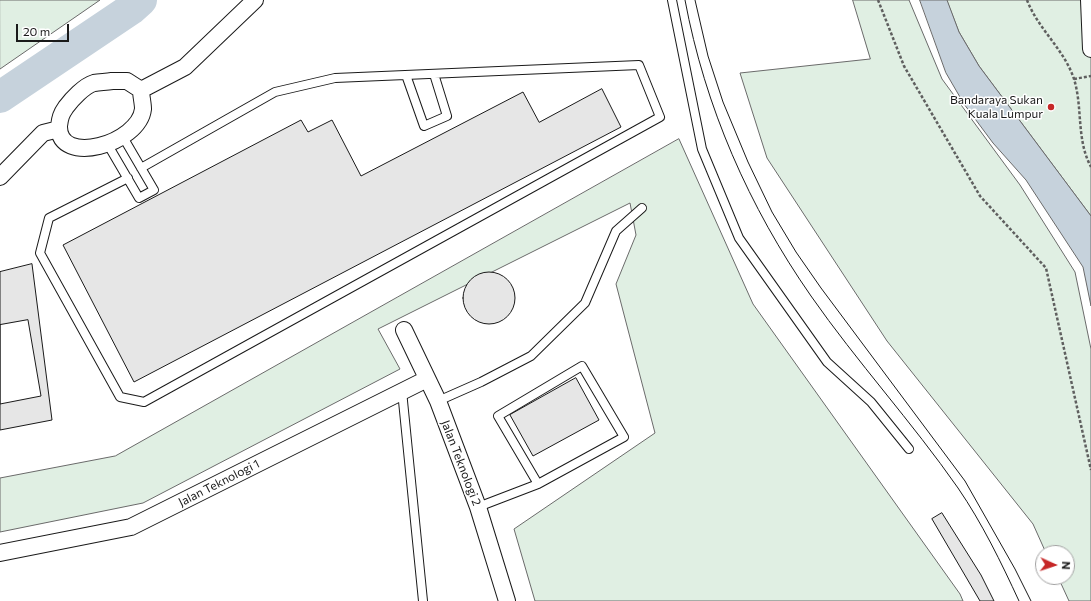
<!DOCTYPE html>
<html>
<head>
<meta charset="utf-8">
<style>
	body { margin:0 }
	#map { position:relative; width:1091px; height:601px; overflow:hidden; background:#fff; font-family:Commissioner,sans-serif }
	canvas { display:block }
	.north { position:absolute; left:1035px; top:545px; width:40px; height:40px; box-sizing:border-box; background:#fff; border:1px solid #a3a3a3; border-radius:50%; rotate:93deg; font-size:11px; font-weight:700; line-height:16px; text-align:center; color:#1a1a1a }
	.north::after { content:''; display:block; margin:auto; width:14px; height:18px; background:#c62828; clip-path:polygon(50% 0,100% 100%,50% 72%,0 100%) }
	.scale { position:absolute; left:16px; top:24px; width:53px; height:18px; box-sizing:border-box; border:2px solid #1a1a1a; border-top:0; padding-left:5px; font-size:12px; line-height:14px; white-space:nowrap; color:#1a1a1a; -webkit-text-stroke:3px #fff; paint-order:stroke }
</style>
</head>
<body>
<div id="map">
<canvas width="1091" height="601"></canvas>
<div class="north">N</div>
<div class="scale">20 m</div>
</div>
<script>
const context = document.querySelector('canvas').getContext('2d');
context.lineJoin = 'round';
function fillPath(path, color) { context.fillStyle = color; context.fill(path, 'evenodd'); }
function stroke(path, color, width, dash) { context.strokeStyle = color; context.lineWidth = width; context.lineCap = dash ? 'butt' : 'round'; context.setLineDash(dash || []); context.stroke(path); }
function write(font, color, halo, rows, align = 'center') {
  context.font = font + ' Commissioner,sans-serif'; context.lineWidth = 3; context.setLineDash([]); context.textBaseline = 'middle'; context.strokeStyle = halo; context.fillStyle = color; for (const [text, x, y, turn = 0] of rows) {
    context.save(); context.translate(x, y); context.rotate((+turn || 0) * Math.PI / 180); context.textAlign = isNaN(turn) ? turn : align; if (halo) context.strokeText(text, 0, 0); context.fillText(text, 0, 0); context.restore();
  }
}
const green = new Path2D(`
	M0 0H100L0 69Z
	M853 0H909L942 79 1020 185 1075 272 1091 349V601H1069L1058 577H1067V553H1046L1033 524 887 341 767 158 740 73 870 59Z
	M947 0H1091V216L979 66 959 32Z
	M679 139 753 304 960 594 963 601H535L514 529 655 433 616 284 636 235 630 203 378 329 400 369 143 503 0 532V478L115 456Z`);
const water = new Path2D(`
	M920 0H947L959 32 979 66 1091 216V306L1083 267 1026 180 993 143 964 104 946 73Z`);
const river = new Path2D(`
	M0 97 131 9 141 0`);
const building = new Path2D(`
	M602 89 621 127 134 382 63 245 301 120 308 132 332 120 361 176 523 92 539 122Z
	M32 264 52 420 0 430V272Z
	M463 298a26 26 0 1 1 52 0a26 26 0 1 1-52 0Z
	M28 320 41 396 0 404V325Z
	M576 378 599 420 533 456 510 415Z
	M942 513 981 575 994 601H980L932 519Z`);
const path = new Path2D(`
	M878 0 904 66 980 196 1046 268 1091 470
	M1027 0C1038 29 1064 49 1074 79 1083 108 1076 139 1091 167
	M1074 79 1091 76`);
const lane = new Path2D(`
	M672 0 702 149 739 238 827 362 871 402 909 449
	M406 75 424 126 447 116 434 74
	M108 145 139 198 154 190 123 137
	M128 178 49 218 40 253 120 397 144 402 660 117 639 65 335 78 275 92 141 168
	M402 391 423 601
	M438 401 481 382 531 356 585 303 616 231 642 208
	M478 507 538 484 624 437 582 366 498 416 538 484`);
const street = new Path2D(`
	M1089 0 1091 49
	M112 81H127L141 90C141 96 143 103 143 109 139 144 58 167 59 126 60 118 61 114 66 107 72 99 84 86 94 83 100 82 106 82 112 81Z
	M141 90 185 67 255 0
	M0 177 43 133 59 129
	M404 330 438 401 478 507 507 601
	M0 553 131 527 427 379`);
const tram = new Path2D(`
	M685 0C705 107 749 207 811 296 857 362 912 422 958 488 982 523 1001 562 1019 601
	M695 0 708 56 723 102 748 162 772 212 796 252 821 288 965 481 1015 569 1031 601`);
const markers = [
	[1051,107,4,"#c62828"]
];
const poiNames = [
	["Bandaraya Sukan",1043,100],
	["Kuala Lumpur",1043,114]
];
const streetNames = [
	["Jalan Teknologi 2",461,463,69],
	["Jalan Teknologi 1",219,483,-27]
];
fillPath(green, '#e0efe3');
stroke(green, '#6a6a6a', 1);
fillPath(water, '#c6d2dc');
stroke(water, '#6a6a6a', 1);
stroke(river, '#c6d2dc', 32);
fillPath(building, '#e6e6e6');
stroke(building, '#1a1a1a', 1);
stroke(lane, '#1a1a1a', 10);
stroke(street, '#1a1a1a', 18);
stroke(path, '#5f5f5f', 2.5, [3, 2]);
stroke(lane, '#fff', 8);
stroke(street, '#fff', 16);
stroke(tram, '#1a1a1a', 1);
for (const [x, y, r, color] of markers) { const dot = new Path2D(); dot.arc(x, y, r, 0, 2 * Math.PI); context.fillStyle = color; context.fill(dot); stroke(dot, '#fff', 1.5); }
write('12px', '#1a1a1a', '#fff', poiNames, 'right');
write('12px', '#1a1a1a', '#fff', streetNames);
</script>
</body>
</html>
